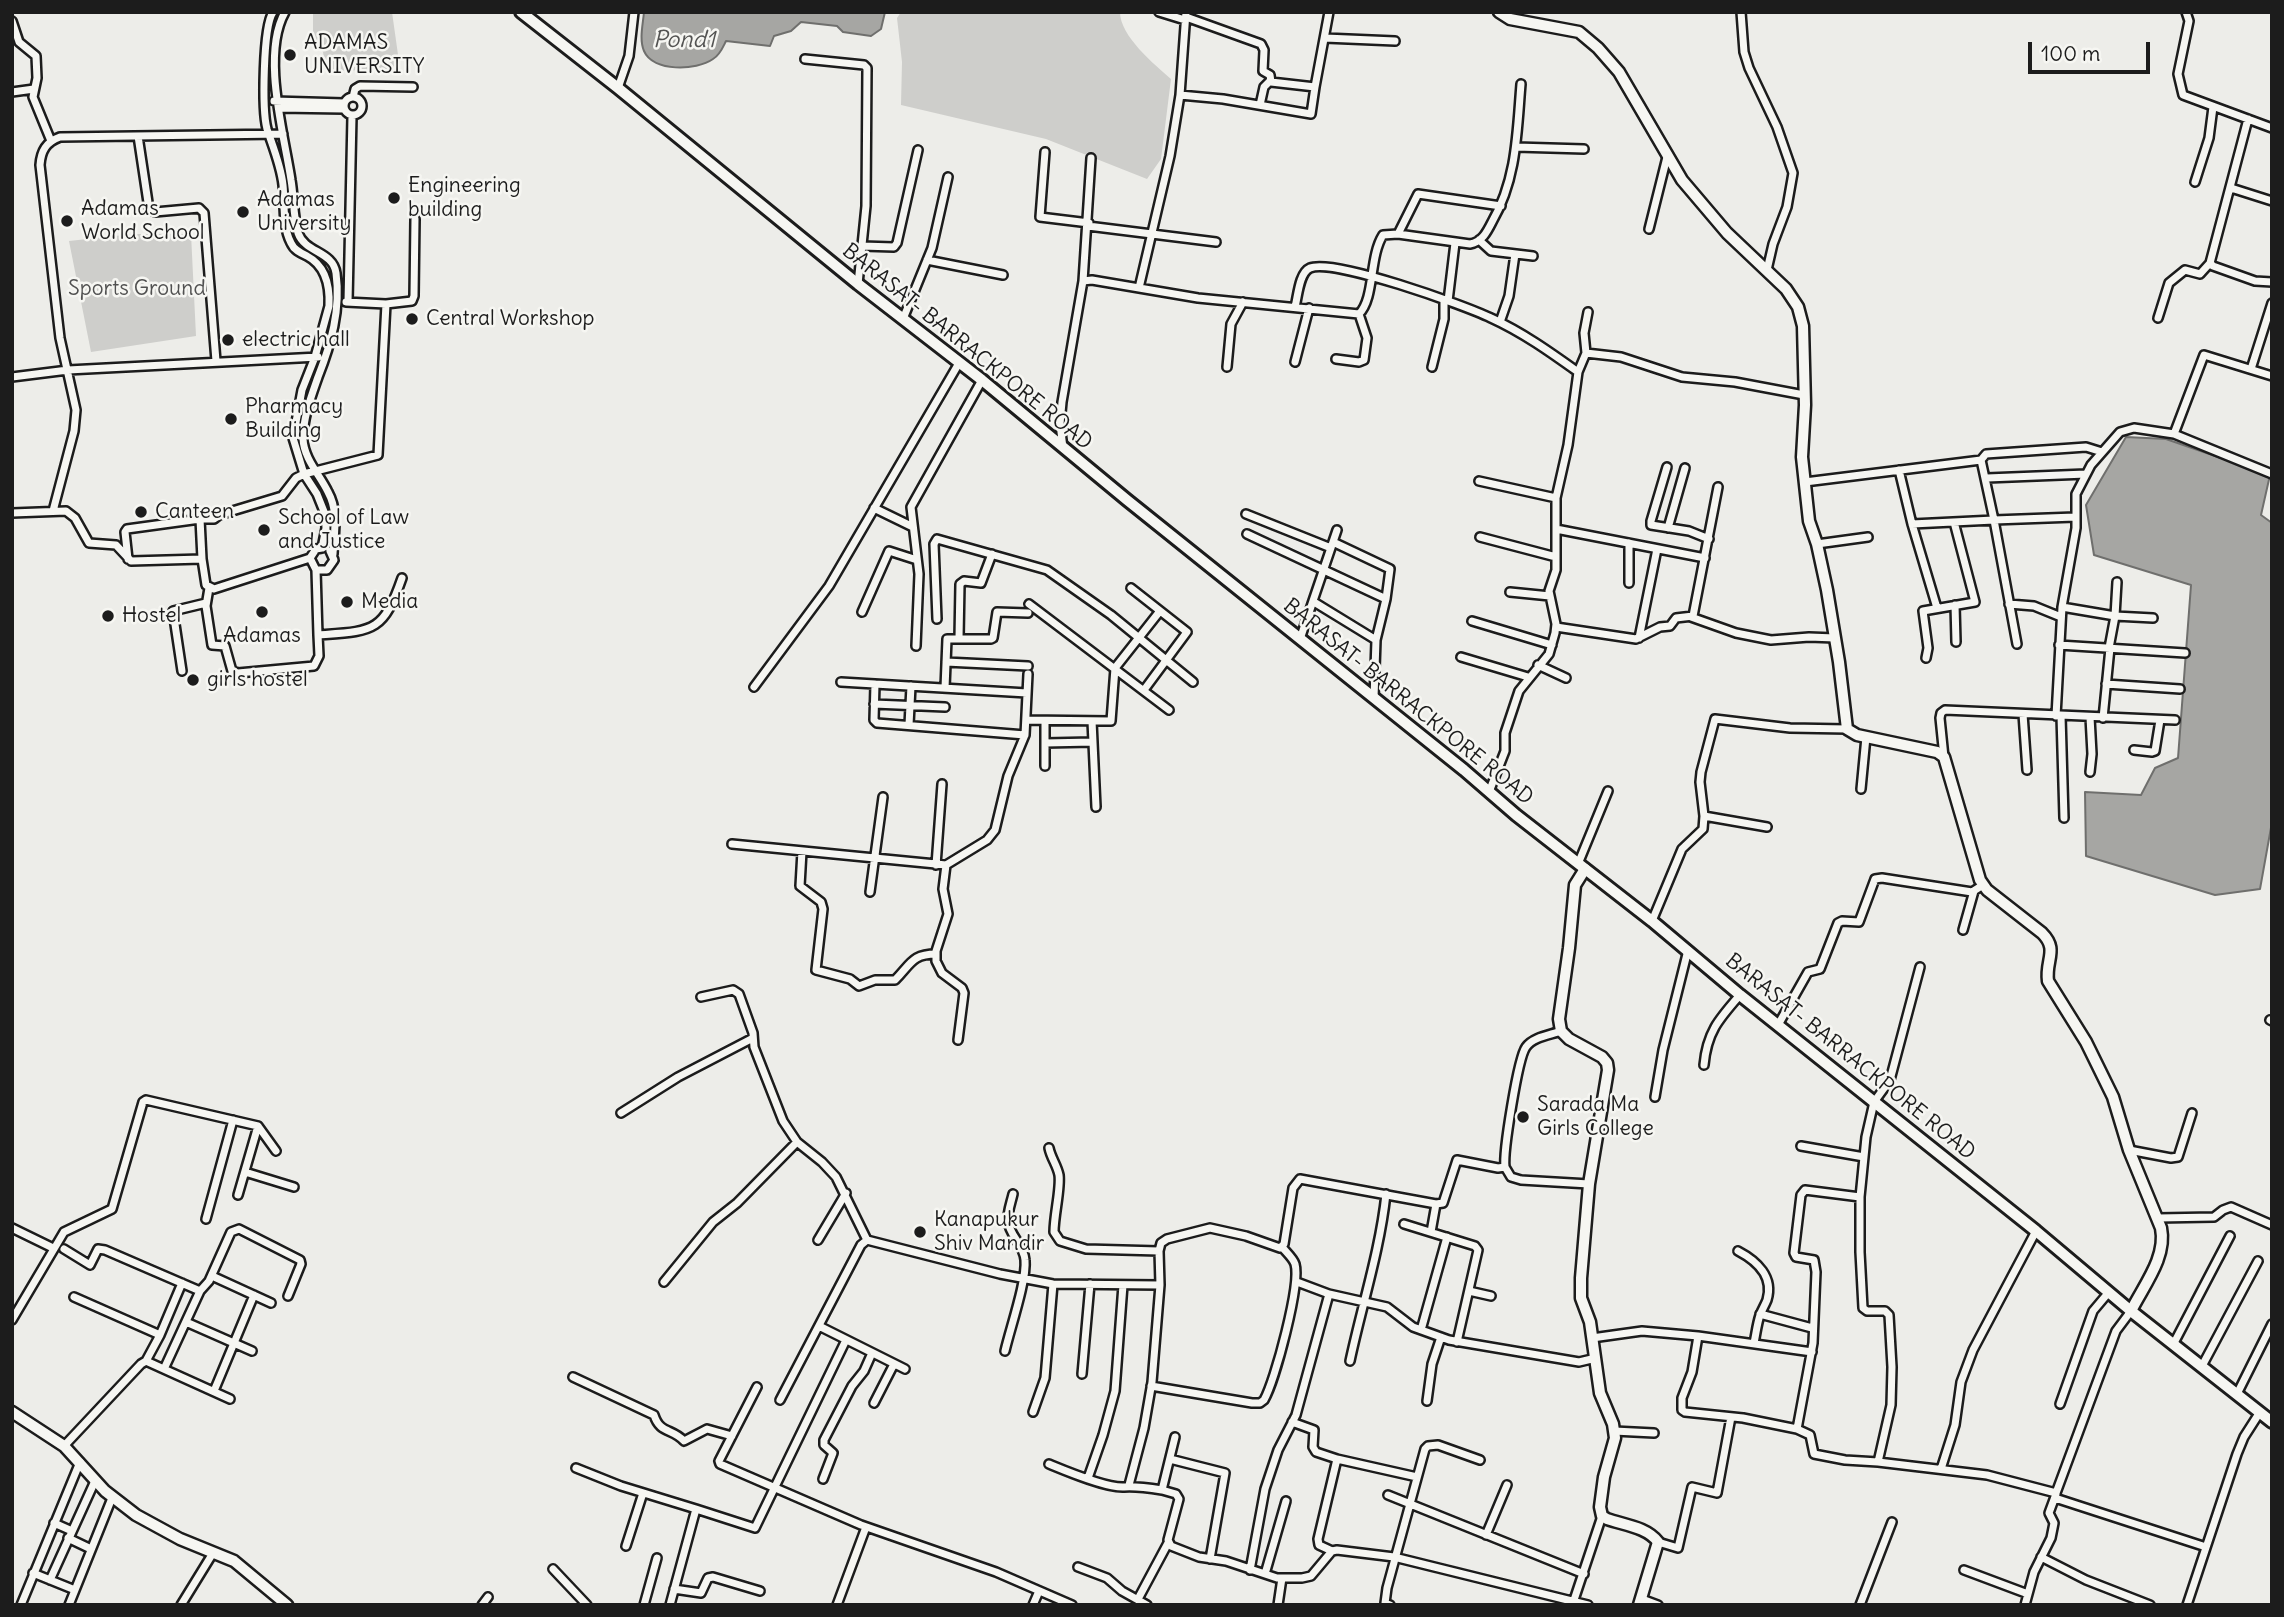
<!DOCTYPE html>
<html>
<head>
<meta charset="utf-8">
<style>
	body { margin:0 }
	#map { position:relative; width:2284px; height:1617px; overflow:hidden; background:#edede9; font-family:Delius,sans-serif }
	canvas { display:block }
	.frame { position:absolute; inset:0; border:14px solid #1c1c1c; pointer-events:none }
	.scale { position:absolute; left:2028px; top:42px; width:122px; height:32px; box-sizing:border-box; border:4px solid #1c1c1c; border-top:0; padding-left:9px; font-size:21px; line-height:24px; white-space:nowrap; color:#1c1c1c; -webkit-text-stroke:5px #f6f6f2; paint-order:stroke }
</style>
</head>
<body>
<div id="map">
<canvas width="2284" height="1617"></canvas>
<div class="frame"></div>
<div class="scale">100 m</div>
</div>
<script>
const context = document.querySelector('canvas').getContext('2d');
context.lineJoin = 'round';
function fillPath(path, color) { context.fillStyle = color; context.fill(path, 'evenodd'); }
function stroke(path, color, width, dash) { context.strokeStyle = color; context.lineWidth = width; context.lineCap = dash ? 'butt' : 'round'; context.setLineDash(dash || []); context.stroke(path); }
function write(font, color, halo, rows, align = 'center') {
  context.font = font + ' Delius,sans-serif'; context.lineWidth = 5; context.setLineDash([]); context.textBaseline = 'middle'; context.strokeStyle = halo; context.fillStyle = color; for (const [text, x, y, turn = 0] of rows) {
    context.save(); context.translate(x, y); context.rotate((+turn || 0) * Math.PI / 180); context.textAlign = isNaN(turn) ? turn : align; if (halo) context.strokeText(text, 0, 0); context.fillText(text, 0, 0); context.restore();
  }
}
const green = new Path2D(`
	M313 12H392L400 69 330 71 325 64 323 52 313 40Z
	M901 12H1120C1120 36 1154 64 1171 79L1161 159 1147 179 1046 139 901 105 902 62 897 18Z
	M133 234H191L196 336 91 352 69 241Z`);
const water = new Path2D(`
	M644 12H885L881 29 871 36 843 32 837 26 801 22 791 31 774 36 770 46 726 41C723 47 720 55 713 59 696 71 653 72 644 51 639 39 643 24 644 12Z
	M2126 437 2166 439 2270 475 2261 515 2272 523V822L2260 889 2215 895 2086 856 2085 792 2141 795 2155 768 2178 758 2191 585 2094 555 2086 505Z`);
const street = new Path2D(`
	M273 12C263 27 262 110 267 129 273 147 281 166 283 185 285 204 282 226 291 243 294 250 300 253 307 256 326 266 330 286 329 306L315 357 302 390 293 438 304 474 317 494 325 514 326 528 322 548
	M285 12C261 55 284 133 291 180 294 197 293 216 298 233 305 253 333 251 336 273 341 310 331 344 318 377 311 397 303 418 303 439 304 459 320 475 328 492 339 512 334 533 333 554
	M1159 12 1185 20
	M1741 12 1744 52 1749 68 1777 127 1793 173 1787 207 1773 244 1767 270
	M2186 12 2189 21 2178 74 2183 95 2272 128
	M12 21 19 42 36 56 37 78 33 97 51 141
	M1325 38 1395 41
	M805 59 864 65 867 68 866 206 858 284
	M1315 87 1329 12
	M618 88 629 56 634 12
	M12 92 34 89
	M1180 95 1186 12
	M344 106a9 9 0 1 1 18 0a9 9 0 1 1-18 0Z
	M353 97 355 89 360 86 413 87
	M274 101 344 103
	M1260 105 1264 87 1270 81
	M279 108 344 109
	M2248 119 2210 263 2213 266 2255 281 2272 282
	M138 136 149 209 155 212 199 208 204 213 216 361
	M1516 147 1584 149
	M1045 152 1040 217 1089 223
	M2195 182 2209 138 2213 107
	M2231 188 2272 201
	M1088 226 1216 242
	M1649 229 1667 157
	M1398 234 1418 194 1501 206
	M1479 240 1491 251 1533 256
	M862 246 894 247 897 243 918 150
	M927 260 1003 275
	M1083 281 1091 158
	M1139 288 1170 156 1180 95 1223 99 1311 114 1315 87 1271 82 1270 75 1263 71 1264 50 1261 44 1186 17
	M1448 301 1455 243
	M346 302 386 304 412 301 414 296 415 219
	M348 302 352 116
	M1295 307C1298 296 1299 273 1310 268 1333 258 1464 305 1491 318 1522 332 1550 352 1578 372
	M1588 312 1584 333 1586 353 1621 357 1682 377 1735 382 1804 395
	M2158 318 2169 283 2185 270 2200 274 2210 263
	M903 319 932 248 948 177
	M1500 322 1509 296 1515 254
	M1336 359 1359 362 1364 360 1367 338 1359 314
	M1295 362 1309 308
	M1227 367 1231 324 1243 302
	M1432 367 1444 319V301
	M2251 369 2272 303
	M2272 376 2204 355 2174 434 2272 474
	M12 377 68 370 318 357
	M1063 448 1060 424 1062 402 1083 281 1092 280 1198 298 1359 314C1375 298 1369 257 1383 235L1398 234 1470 244C1482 242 1487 232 1492 222 1517 179 1517 132 1521 84
	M1981 460 1986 454 2086 447 2102 452
	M1667 467 1651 521V525L1689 531 1709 539
	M1899 470 1912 524 1937 608
	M1987 478 2086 474
	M1479 481 1556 498
	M1805 482 1981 460 1994 520 2075 517
	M874 508 913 527
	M53 511 74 431 76 410 60 338 40 165C41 151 46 142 60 137L283 134
	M12 513 66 511 75 518 89 543 116 545 131 561 202 559 206 585 214 589 310 558
	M1246 514 1331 548
	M1912 524 1994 520 2017 644
	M1668 528 1685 468
	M1556 529 1705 558
	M1247 534 1386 599 1376 640
	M1480 537 1556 557
	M1333 542 1390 569 1386 599
	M1817 544 1868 537
	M128 559 125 532 127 529 200 519
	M202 559 200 519H214L219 515 282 496 296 478 304 474 378 455 386 304
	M316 570H327L334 560 330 551
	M1629 583V543
	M209 588 206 606 212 645 225 646 232 671 238 673 314 666 319 656 318 635 316 570 310 558 316 549 322 548
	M1131 588 1187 632 1144 690
	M1510 592 1550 596
	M1314 602 1376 640 1374 698
	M1029 604 1169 710
	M2009 604 2034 606 2061 617
	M1955 605 1956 642
	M2062 607 2115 616 2153 618
	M862 612 889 551 917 560
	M1691 617 1736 633 1771 640 1809 637 1835 638
	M937 619 934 544 937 539 1047 570 1111 615 1193 682
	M1472 621 1552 645
	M1556 627 1636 639 1660 627 1670 626 1676 618 1693 616 1718 487
	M318 635C373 631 383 633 402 578
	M959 638 960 584 964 581 981 583 992 554
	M1639 638 1657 549
	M1300 639 1337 530
	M2059 645 2185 653
	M916 646 919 574 911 507 982 380
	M2109 648 2115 616 2117 582
	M1461 657 1528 677
	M1926 658 1928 648 1923 611 1975 602 1954 522
	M946 662 1028 666
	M1538 665 1566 678
	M182 671 173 611 206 603
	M841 682 1027 693
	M875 684 874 720 877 723 1025 735
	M2106 684 2180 689
	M754 687 829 586 959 363
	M945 688 947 639H991L993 638 997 612 1028 613
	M874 704 945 707
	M2023 714 2027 770
	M2056 716 2062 607 2076 528V494L2091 465 2120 432 2134 428 2174 434
	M2061 716 2064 818
	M2090 717 2092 754 2090 772
	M2103 718 2110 648
	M1026 720 1111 721 1115 668 1160 611
	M1092 721 1096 807
	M909 725 911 686
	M1045 743 1093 742
	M2134 750 2152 752 2155 751 2160 720
	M1944 757 1940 718 1941 713 1945 710 2175 720
	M1045 766V721
	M1861 789 1866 737
	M1489 792 1505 751V733L1519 691 1549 654 1555 633 1556 624 1549 591 1556 570V498L1568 445 1578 372 1586 353
	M1704 816 1767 827
	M732 844 946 865 987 840 995 830 1008 776 1025 735 1028 674
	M802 851 800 886 821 902 823 909 816 970 850 979 859 986 875 980H895C911 964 912 954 936 954
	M1578 864 1608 791
	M936 865 942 784
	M946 865 943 889 948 914 936 951V961L942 973 962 988 964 993 958 1040
	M870 892 883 797
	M1652 921 1682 849 1703 829 1704 816 1700 782 1701 772 1715 719 1790 728 1847 729
	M1963 930 1974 891
	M701 997 733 990 739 994 753 1033 754 1047 783 1121 797 1142 822 1162 836 1177 867 1240
	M2270 1020 2272 1021
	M1778 1025 1808 972 1820 969 1838 923 1842 921 1859 922 1875 879 1882 878 1972 892 1983 885
	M1704 1065C1707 1032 1719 1019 1740 995
	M1655 1097 1663 1050 1688 950
	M621 1113 678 1077 753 1038
	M1801 1146 1864 1157
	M1049 1148C1051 1158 1057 1165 1059 1175 1061 1188 1054 1215 1054 1232L1060 1241 1086 1249 1159 1251
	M2129 1150 2171 1158 2178 1157 2192 1113
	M1505 1167 1511 1177 1521 1180 1589 1184
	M245 1172 294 1187
	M238 1195 258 1126
	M1860 1197 1805 1190 1801 1195 1794 1253 1796 1257 1814 1260 1816 1272 1813 1343 1797 1429 1810 1435 1814 1454 1845 1460 1878 1462 1987 1475 2056 1493 2116 1331 2131 1311
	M2158 1218 2214 1217 2223 1210 2231 1207 2272 1225
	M206 1219 233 1120
	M1404 1224 1475 1246 1478 1250 1457 1342
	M12 1228 53 1248
	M1431 1232 1436 1204
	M818 1240 846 1193
	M64 1249 90 1265 98 1249 105 1250 200 1291 164 1369
	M1738 1251C1757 1261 1774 1277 1767 1300 1765 1305 1762 1310 1760 1315 1757 1324 1756 1334 1754 1343
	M212 1276 271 1303
	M664 1282 713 1222 737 1203 797 1142
	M1297 1282 1329 1294 1387 1307 1413 1327 1449 1340 1579 1362 1596 1358
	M200 1291 209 1281 231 1232 239 1229 300 1260 301 1264 288 1296
	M1469 1291 1491 1296
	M74 1297 160 1335 182 1283
	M1760 1314 1812 1328
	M12 1320 64 1232 112 1209 143 1102 146 1100 258 1126 276 1151
	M186 1322 252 1351
	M819 1326 905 1369
	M1421 1330 1447 1237
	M1592 1338 1642 1331 1698 1336
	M2174 1343 2230 1236
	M1005 1351C1010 1329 1027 1280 1025 1260 1024 1245 1009 1235 1008 1221 1007 1213 1011 1203 1013 1194
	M146 1361 160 1335
	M1350 1361C1362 1305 1380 1250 1386 1194
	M2202 1366 2258 1261
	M1082 1374 1090 1284
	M573 1377 654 1415C660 1434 672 1428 684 1441L707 1429 732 1436
	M1151 1386 1252 1403H1260L1264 1400C1275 1381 1301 1284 1295 1264 1293 1258 1286 1252 1282 1247
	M757 1387 719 1461 720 1464 861 1525 996 1572 1072 1605
	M214 1391 254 1295
	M2237 1394 2272 1324
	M780 1400 861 1245 867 1240 1000 1274 1053 1284 1160 1285
	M1427 1401 1432 1364 1441 1337
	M874 1403 894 1364
	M2060 1404 2093 1311 2109 1292
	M1033 1412 1045 1378 1053 1284
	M1292 1422 1314 1430 1313 1447 1316 1452 1337 1459 1417 1477
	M1797 1429 1743 1418 1685 1412 1682 1410V1398L1692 1372 1698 1336 1812 1352
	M1614 1431 1654 1433
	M1175 1437 1162 1490 1176 1494 1179 1499 1168 1540 1171 1546 1199 1557 1226 1561 1277 1578H1302L1311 1576 1332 1551 1337 1550 1394 1557 1588 1605
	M64 1446 141 1364 146 1361 230 1399
	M1170 1459 1225 1473 1210 1559
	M1878 1462 1891 1405 1892 1367 1889 1315 1885 1311H1867L1863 1308 1860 1252V1197L1866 1137 1874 1102 1890 1080 1920 967
	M1049 1464C1066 1471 1106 1488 1124 1487 1136 1486 1149 1488 1162 1490
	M576 1468 621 1486 696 1509 670 1605
	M1941 1469 1955 1425 1961 1382 1973 1350 2036 1231
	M1088 1478 1103 1435 1115 1391 1123 1285
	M823 1479 833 1453 824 1445V1440L852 1386 864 1371 872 1353
	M1129 1485 1144 1428 1152 1382 1160 1285 1159 1251 1161 1243 1167 1239 1210 1228 1246 1236 1280 1248 1284 1244 1293 1188 1300 1179 1436 1204 1443 1203 1457 1160 1498 1168 1505 1167C1503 1152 1518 1058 1526 1047 1533 1037 1550 1035 1561 1031
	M1388 1495 1584 1574
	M2055 1498 2206 1547
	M696 1509 755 1528 846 1340
	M54 1523 72 1531
	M1486 1535 1507 1485
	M68 1538 91 1549
	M1658 1542 1678 1548 1692 1487 1717 1493 1731 1417
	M626 1546 643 1493
	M1332 1551 1319 1545 1318 1539 1337 1459
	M2041 1557 2086 1580 2150 1605
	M1078 1567 1107 1578 1122 1591 1147 1605
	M553 1569 587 1605
	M1250 1570 1265 1489 1278 1450 1296 1415 1329 1294
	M1964 1570 2028 1594
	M33 1573 75 1590
	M1265 1574 1286 1501
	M50 1580 95 1481
	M674 1589 701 1593 708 1578 713 1577 760 1591
	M1138 1599 1168 1543
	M1642 1599 1658 1605
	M1574 1600 1602 1516
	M21 1605 80 1462
	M69 1605 112 1498
	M181 1605 213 1553
	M482 1605 488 1597
	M644 1605 657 1558
	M837 1605 866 1527
	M1033 1605 1039 1591
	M1278 1605 1282 1578
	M1390 1605 1385 1603 1387 1588 1425 1449 1428 1446 1438 1445 1480 1460
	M1860 1605 1892 1522
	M2025 1605 2034 1572 2051 1538 2054 1523 2049 1513 2056 1494
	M2187 1605 2237 1454 2244 1437 2260 1412`);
const secondary = new Path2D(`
	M1499 12 1510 19 1579 32 1598 48 1619 72 1682 180 1727 233 1786 289 1798 307 1803 326 1805 405 1802 457 1809 521 1817 544 1827 590 1839 662 1847 729 1857 735 1937 752 1944 757 1980 880 1987 890 2042 933C2059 950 2045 960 2048 981L2086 1042 2113 1097 2129 1150 2161 1228C2167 1257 2144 1285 2131 1311
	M1585 869 1575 885 1569 948 1559 1019 1561 1031 1569 1039 1602 1057 1607 1063 1608 1070 1589 1184 1581 1278V1298L1590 1322 1600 1393 1613 1424 1615 1438 1604 1477 1600 1507 1602 1516 1607 1519C1624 1525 1647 1527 1658 1542L1639 1605
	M12 1412 64 1446 105 1491 136 1515 180 1539 234 1561 287 1605`);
const primary = new Path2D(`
	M521 12 618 88 858 284 982 380 1127 500 1464 770 1516 815 1652 921 1740 995 2036 1231 2131 1311 2272 1422`);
const markers = [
	[290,55,7,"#1c1c1c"],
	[394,198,7,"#1c1c1c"],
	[243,212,7,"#1c1c1c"],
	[67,221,7,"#1c1c1c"],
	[412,319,7,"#1c1c1c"],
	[228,340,7,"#1c1c1c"],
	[231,419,7,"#1c1c1c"],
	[141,512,7,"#1c1c1c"],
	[264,530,7,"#1c1c1c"],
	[347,602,7,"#1c1c1c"],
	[262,612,7,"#1c1c1c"],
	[108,616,7,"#1c1c1c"],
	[193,680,7,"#1c1c1c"],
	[1523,1117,7,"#1c1c1c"],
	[920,1232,7,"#1c1c1c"]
];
const poiNames = [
	["ADAMAS",304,43],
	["UNIVERSITY",304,67],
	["Engineering",408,186],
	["building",408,210],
	["Adamas",257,200],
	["University",257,224],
	["Adamas",81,209],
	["World School",81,233],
	["Central Workshop",426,319],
	["electric hall",242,340],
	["Pharmacy",245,407],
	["Building",245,431],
	["Canteen",155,512],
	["School of Law",278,518],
	["and Justice",278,542],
	["Media",361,602],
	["Hostel",122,616],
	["Adamas",262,636,"center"],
	["girls hostel",207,680],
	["Sarada Ma",1537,1105],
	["Girls College",1537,1129],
	["Kanapukur",934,1220],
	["Shiv Mandir",934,1244]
];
const parkNames = [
	["Sports Ground",137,289]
];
const streetNames = [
	["BARASAT- BARRACKPORE ROAD",967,347,39],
	["BARASAT- BARRACKPORE ROAD",1408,702,39],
	["BARASAT- BARRACKPORE ROAD",1850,1057,39]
];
const waterNames = [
	["Pond1",684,40]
];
fillPath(green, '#cececb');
fillPath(water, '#a6a6a3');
stroke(water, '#6f6f6d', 2);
stroke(street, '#1c1c1c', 12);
stroke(secondary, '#1c1c1c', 15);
stroke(primary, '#1c1c1c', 16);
stroke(street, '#f6f6f2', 7);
stroke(secondary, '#f6f6f2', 10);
stroke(primary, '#f6f6f2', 10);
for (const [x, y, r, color] of markers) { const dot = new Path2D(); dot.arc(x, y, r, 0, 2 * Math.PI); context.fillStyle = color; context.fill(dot); stroke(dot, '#f6f6f2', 2.5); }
write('21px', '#1c1c1c', '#f6f6f2', poiNames, 'left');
write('21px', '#515151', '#f6f6f2', parkNames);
write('21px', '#1c1c1c', '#f6f6f2', streetNames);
write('italic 23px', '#535352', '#f6f6f2', waterNames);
</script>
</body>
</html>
